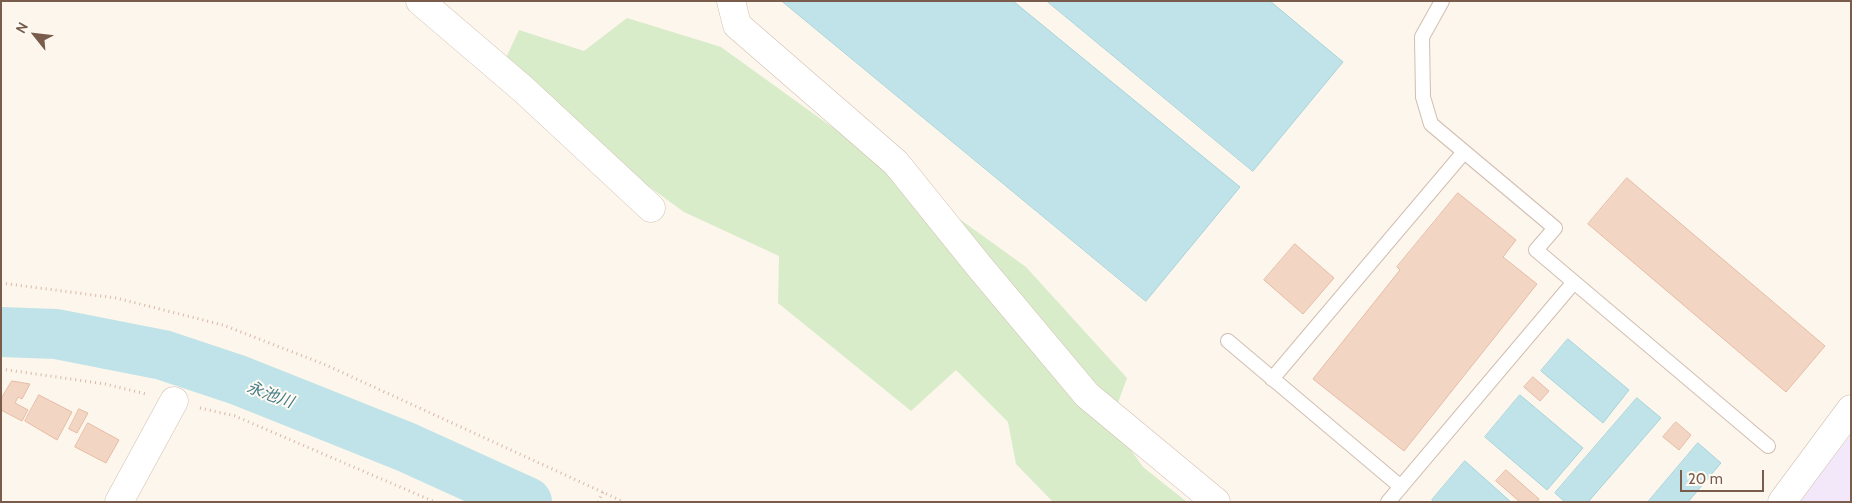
<!DOCTYPE html>
<html>
<head>
<meta charset="utf-8">
<style>
	body { margin:0 }
	#map { position:relative; width:1852px; height:503px; overflow:hidden; background:#fdf6ec; font-family:Cabin,sans-serif }
	canvas { display:block }
	.frame { position:absolute; inset:0; border:2px solid #7a5c4d; pointer-events:none }
	.north { position:absolute; left:10px; top:10px; width:50px; height:50px; -webkit-text-stroke:4px #fffaf3; paint-order:stroke; rotate:299deg; font-size:14px; font-weight:700; line-height:20px; text-align:center; color:#7a5c4d }
	.north::after { content:''; display:block; margin:auto; width:18px; height:22px; background:#7a5c4d; clip-path:polygon(50% 0,100% 100%,50% 72%,0 100%) }
	.scale { position:absolute; left:1680px; top:470px; width:84px; height:22px; box-sizing:border-box; border:2px solid #7a5c4d; border-top:0; padding-left:6px; font-size:15px; line-height:18px; white-space:nowrap; color:#7a5c4d; -webkit-text-stroke:4px #fffaf3; paint-order:stroke }
</style>
</head>
<body>
<div id="map">
<canvas width="1852" height="503"></canvas>
<div class="frame"></div>
<div class="north">N</div>
<div class="scale">20 m</div>
</div>
<script>
const context = document.querySelector('canvas').getContext('2d');
context.lineJoin = 'round';
function fillPath(path, color) { context.fillStyle = color; context.fill(path, 'evenodd'); }
function stroke(path, color, width, dash) { context.strokeStyle = color; context.lineWidth = width; context.lineCap = dash ? 'butt' : 'round'; context.setLineDash(dash || []); context.stroke(path); }
function write(font, color, halo, rows, align = 'center') {
  context.font = font + ' Cabin,"Noto Sans JP",sans-serif'; context.lineWidth = 4; context.setLineDash([]); context.textBaseline = 'middle'; context.strokeStyle = halo; context.fillStyle = color; for (const [text, x, y, turn = 0] of rows) {
    context.save(); context.translate(x, y); context.rotate((+turn || 0) * Math.PI / 180); context.textAlign = isNaN(turn) ? turn : align; if (halo) context.strokeText(text, 0, 0); context.fillText(text, 0, 0); context.restore();
  }
}
const education = new Path2D(`
	M1851 434V502H1798Z`);
const green = new Path2D(`
	M627 18 721 47 1026 267 1127 378 1111 422 1143 467 1187 502H1053L1016 464 1008 422 956 370 911 411 778 303 779 256 684 212 497 77 519 30 584 51Z`);
const water = new Path2D(`
	M782 1H1013L1240 187 1146 301Z
	M1047 1H1270L1343 62 1253 171Z
	M1568 339 1629 390 1603 423 1541 371Z
	M1520 395 1583 448 1547 490 1485 437Z
	M1637 398 1661 418 1588 502H1565L1555 493Z
	M1698 443 1721 463 1688 502H1648Z
	M1465 461 1511 502H1434L1432 500Z`);
const river = new Path2D(`
	M1 332 56 334 163 355 238 380 331 417 406 447 527 502`);
const building = new Path2D(`
	M1627 178 1825 346 1786 392 1588 224Z
	M1458 193 1516 240 1503 257 1537 284 1404 451 1313 379 1400 270 1397 267Z
	M1295 244 1334 278 1303 314 1264 280Z
	M1533 377 1549 391 1540 401 1524 387Z
	M12 381 30 384 22 399 18 397 15 403 28 410 22 421 1 410V399Z
	M39 395 72 412 57 440 25 421Z
	M79 409 88 413 77 433 69 429Z
	M1676 422 1691 435 1679 450 1663 437Z
	M88 423 119 440 106 463 75 447Z
	M1506 470 1539 499 1537 502H1520L1496 481Z`);
const path = new Path2D(`
	M1 283 116 298 223 325 326 365 624 502
	M1 369 105 384 146 394
	M200 408 235 416 435 502
	M598 502 603 492`);
const service = new Path2D(`
	M1442 1 1422 37 1423 97 1431 124 1555 228 1536 250 1768 446
	M1228 341 1401 487
	M1272 379 1464 152
	M1388 502 1574 282`);
const minor = new Path2D(`
	M420 1 523 89 651 208
	M731 1 737 25 896 163 979 266 1087 395 1216 502
	M119 502 174 401
	M1782 502 1851 409`);
const waterNames = [
	["永池川",270,395,20]
];
fillPath(education, '#f3e8fa');
fillPath(green, '#d8ecc9');
fillPath(water, '#bfe3e8');
stroke(water, '#a5d3da', 1);
stroke(river, '#bfe3e8', 50);
fillPath(building, '#f3d5c3');
stroke(building, '#e6bba3', 1);
stroke(service, '#d1beb0', 16);
stroke(minor, '#d1beb0', 29);
stroke(path, '#d9b8a5', 3, [1, 4]);
stroke(service, '#fff', 14);
stroke(minor, '#fff', 28);
write('italic 16px', '#437c86', '#fffaf3', waterNames);
</script>
</body>
</html>
